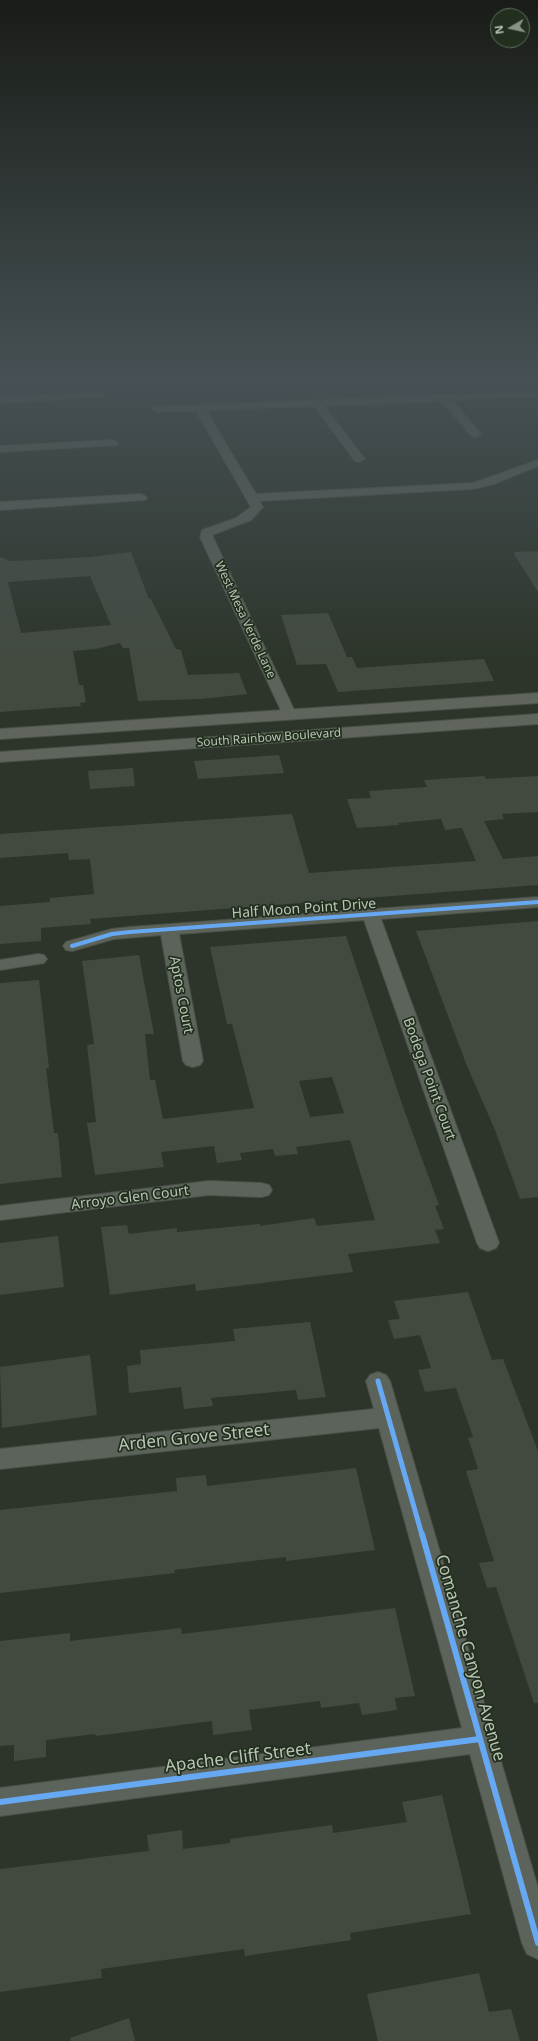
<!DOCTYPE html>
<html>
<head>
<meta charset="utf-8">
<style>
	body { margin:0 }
	#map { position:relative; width:538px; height:2041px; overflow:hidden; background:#2d352a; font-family:"Noto Sans",sans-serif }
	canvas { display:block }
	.north { position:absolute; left:490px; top:8px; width:40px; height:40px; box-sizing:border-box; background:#232f1e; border:1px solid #5f6b5a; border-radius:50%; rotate:261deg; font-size:11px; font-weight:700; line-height:16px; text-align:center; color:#b9c5b4 }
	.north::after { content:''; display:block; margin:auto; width:14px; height:18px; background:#889384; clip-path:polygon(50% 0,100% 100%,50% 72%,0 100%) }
</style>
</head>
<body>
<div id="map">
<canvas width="538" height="2041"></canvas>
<div class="north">N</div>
</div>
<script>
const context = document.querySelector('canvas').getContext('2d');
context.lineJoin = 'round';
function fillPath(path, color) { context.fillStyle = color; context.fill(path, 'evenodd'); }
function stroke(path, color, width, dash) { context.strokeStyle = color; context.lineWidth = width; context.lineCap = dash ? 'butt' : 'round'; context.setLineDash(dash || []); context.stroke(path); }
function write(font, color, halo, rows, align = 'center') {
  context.font = font + ' "Noto Sans",sans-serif'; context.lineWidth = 3.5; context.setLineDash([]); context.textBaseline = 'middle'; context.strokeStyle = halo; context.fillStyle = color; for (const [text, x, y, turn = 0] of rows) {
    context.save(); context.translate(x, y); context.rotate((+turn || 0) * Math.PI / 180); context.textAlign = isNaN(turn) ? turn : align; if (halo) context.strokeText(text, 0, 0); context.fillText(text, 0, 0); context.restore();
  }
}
const building = new Path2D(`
	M538 551V592L514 554 515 552Z
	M131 552 149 599H151L176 649 181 650 188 675 239 673 247 694 202 699 138 701 129 648H123L120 643 96 649 73 651 79 685H83L86 702 80 703 81 706 0 712V557L11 561 34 560 90 557ZM90 576 111 625 21 633 8 582Z
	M328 613 347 657H352L357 668 484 659 494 681 338 692 326 664 297 665 281 615Z
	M279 755 284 773 198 779 194 761Z
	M133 768 135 786 90 789 88 771Z
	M484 776 486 779 538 776V812L502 814 504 819 484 821 503 859 538 856V885L90 919 91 924 41 928V941L0 944V906L50 902V898L94 894 90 859 69 860 68 853 0 858V834L292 814 309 873 476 861 462 828 445 830 441 819 398 823 399 825 357 828 347 799 371 798 369 791 427 787 424 780Z
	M538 921V1197L520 1199 495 1130 467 1066 416 931Z
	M346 936 403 1107 439 1205 435 1206 444 1229 435 1230 440 1243 348 1254 353 1272 196 1291 195 1284 110 1295 101 1227 127 1225 129 1234 177 1228V1232L260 1224V1226L314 1218 317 1226 375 1220 350 1140 296 1147 298 1154 275 1156 273 1149 240 1153 242 1160 217 1163 214 1146 161 1152 164 1167 95 1175 87 1123 96 1122 87 1045 94 1044 82 961 139 955 154 1034H145L150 1080H155L163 1119 254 1108 232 1024H227L210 947ZM332 1077 344 1113 310 1117 299 1081Z
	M39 980 49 1068H46L54 1133H58L62 1177 0 1184V983Z
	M58 1236 64 1287 0 1295V1243Z
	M468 1292 492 1360 503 1359 538 1451V1703H534L496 1587 487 1588 479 1563 494 1561 466 1471 478 1469 468 1438 473 1437 456 1388 425 1392 418 1370 431 1368 420 1335 394 1339 388 1320 400 1319 394 1301Z
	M310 1322 326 1397 298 1400 296 1390 211 1398 213 1406 184 1409 181 1387 129 1393 127 1366 141 1364 140 1350 235 1341 233 1329Z
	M90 1355 97 1415 2 1428 0 1367Z
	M356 1468 375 1550 286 1561V1557L174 1570 175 1573 0 1593V1510L177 1491 176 1478 206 1475 207 1486Z
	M395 1608 415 1696 395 1698 397 1710 362 1715 359 1703 321 1708 320 1701 249 1710 252 1730 213 1735 212 1721 96 1736 95 1734 46 1740V1757L14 1761V1745L0 1746V1641L70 1633V1641L181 1628 182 1634Z
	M442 1795 471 1914 350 1933 351 1940 245 1956 244 1949 101 1969 102 1978 0 1992V1869L149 1851 147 1835 182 1830 183 1849 230 1843V1839L332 1825 333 1833 407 1822 402 1802Z
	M479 1973 489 2012 511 2009 520 2041H378L367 1994Z
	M129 2018 135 2041H71L70 2038Z`);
const minor = new Path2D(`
	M538 391V397L452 400 481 434 476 437 472 436 441 401 324 406 365 459 359 462 355 461 314 406 206 410 256 494 473 483 538 460V466L494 484 473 489 259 501 263 507 251 520 212 535 296 714 294 717H284L200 537 202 530 236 518 251 507 196 411 157 412 152 409 153 407Z
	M98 392 102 393 103 395 102 397 0 403V397Z
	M113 440 118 443 117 445 0 452V446Z
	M141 494 145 496 147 498 145 500 0 510V502Z
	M538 897V907L381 919 499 1243 496 1248 488 1251 480 1248 477 1243 364 920 179 934 203 1061 200 1065 193 1067 186 1065 183 1061 161 935 114 939 72 951 66 950 63 946 66 942 112 929 130 927Z
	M38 954 44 955 47 959 44 963 0 970V960Z
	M209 1181 261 1183 269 1185 272 1190 269 1195 261 1197 209 1195 0 1220V1206Z
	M378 1372 386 1375 390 1381 538 1888V1959L527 1954 522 1943 470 1754 0 1816V1788L462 1728 379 1428 0 1469V1449L374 1409 366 1381 370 1375Z`);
const primary = new Path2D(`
	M538 693V703L0 739V729Z
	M538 714V724L0 762V752Z`);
const cyclewayFar2 = new Path2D(`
	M72 946 112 934 130 932 538 902`);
const cyclewayFar1 = new Path2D(`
	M378 1381 422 1535`);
const cycleway = new Path2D(`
	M422 1534 538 1943
	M0 1802 480 1739`);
const farStreetnames = [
	["West Mesa Verde Lane",245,620,65],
	["South Rainbow Boulevard",269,738,-4]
];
const streetNames = [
	["Half Moon Point Drive",304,909,-4],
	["Aptos Court",181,995,79],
	["Bodega Point Court",429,1079,70],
	["Arroyo Glen Court",130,1198,-7]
];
const nearStreetnames = [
	["Arden Grove Street",194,1438,-6],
	["Comanche Canyon Avenue",470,1658,74],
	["Apache Cliff Street",238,1758,-7]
];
fillPath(building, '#424a40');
stroke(minor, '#4a5048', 2);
stroke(primary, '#4a5248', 2);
fillPath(minor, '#5c635a');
fillPath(primary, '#5f655c');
stroke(cyclewayFar2, '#66a8f1', 4);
stroke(cyclewayFar1, '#66a8f1', 5);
stroke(cycleway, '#66a8f1', 6);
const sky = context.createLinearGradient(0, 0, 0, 665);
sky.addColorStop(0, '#191d17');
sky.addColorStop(0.57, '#465155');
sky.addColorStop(1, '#46515500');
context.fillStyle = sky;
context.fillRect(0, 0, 538, 665);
write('12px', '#b9c5b4', '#232f1e', farStreetnames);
write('14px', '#b9c5b4', '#232f1e', streetNames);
write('17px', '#b9c5b4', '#232f1e', nearStreetnames);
</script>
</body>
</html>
